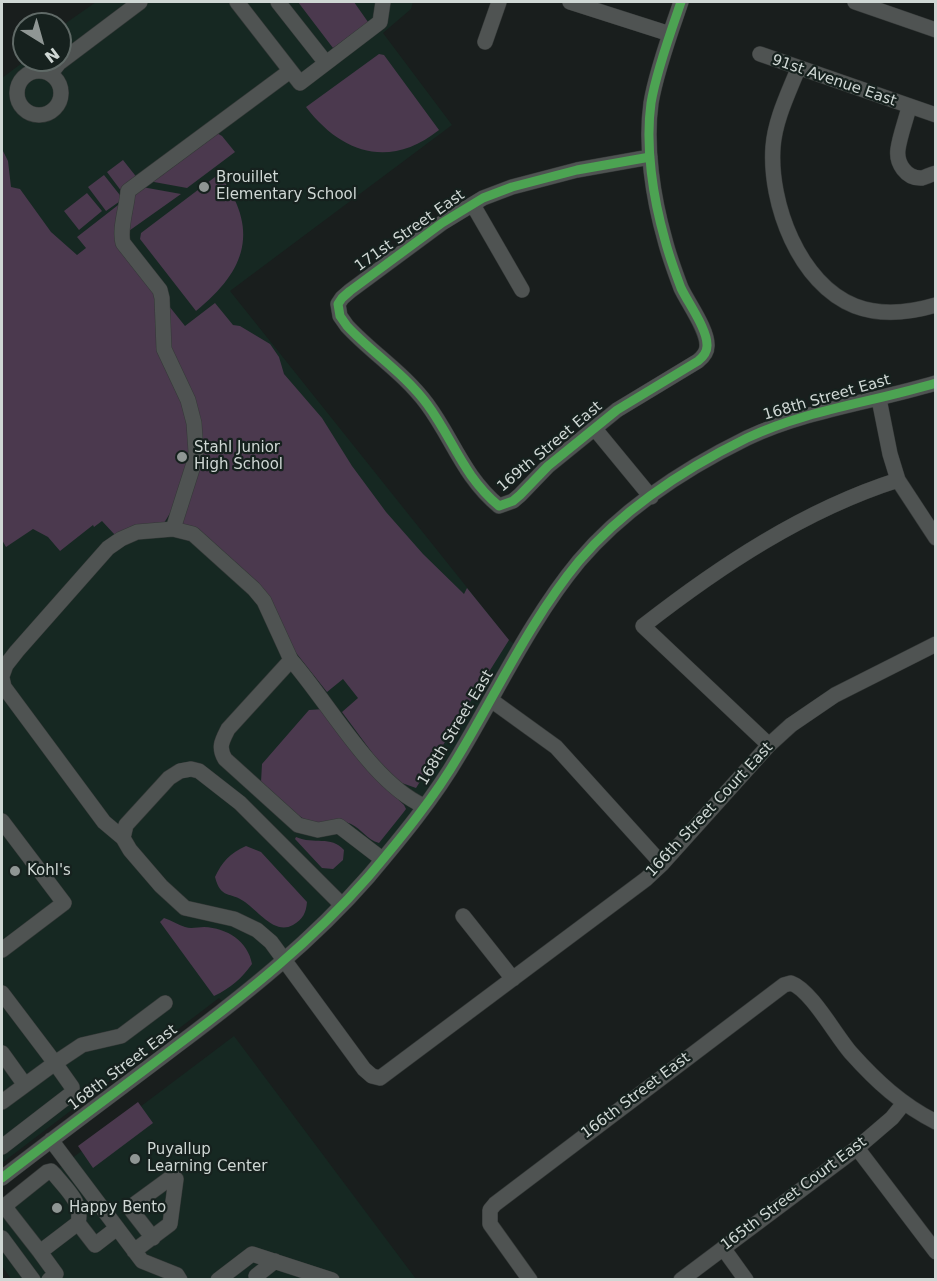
<!DOCTYPE html>
<html>
<head>
<meta charset="utf-8">
<style>
	body { margin:0 }
	#map { position:relative; width:937px; height:1281px; overflow:hidden; background:#191e1d; font-family:"DejaVu Sans",sans-serif }
	canvas { display:block }
	.frame { position:absolute; inset:0; border:3px solid #cfd7d4; pointer-events:none }
	.north { position:absolute; left:12px; top:12px; width:60px; height:60px; box-sizing:border-box; background:#16211e; border:2px solid #606a67; border-radius:50%; rotate:143deg; font-size:16px; font-weight:700; line-height:24px; text-align:center; color:#cfd7d4 }
	.north::after { content:''; display:block; margin:auto; width:21px; height:27px; background:#8f9694; clip-path:polygon(50% 0,100% 100%,50% 72%,0 100%) }
</style>
</head>
<body>
<div id="map">
<canvas width="937" height="1281"></canvas>
<div class="frame"></div>
<div class="north">N</div>
</div>
<script>
const context = document.querySelector('canvas').getContext('2d');
context.lineJoin = 'round';
function fillPath(path, color) { context.fillStyle = color; context.fill(path, 'evenodd'); }
function stroke(path, color, width, dash) { context.strokeStyle = color; context.lineWidth = width; context.lineCap = dash ? 'butt' : 'round'; context.setLineDash(dash || []); context.stroke(path); }
function write(font, color, halo, rows, align = 'center') {
  context.font = font + ' "DejaVu Sans",sans-serif'; context.lineWidth = 4.5; context.setLineDash([]); context.textBaseline = 'middle'; context.strokeStyle = halo; context.fillStyle = color; for (const [text, x, y, turn = 0] of rows) {
    context.save(); context.translate(x, y); context.rotate((+turn || 0) * Math.PI / 180); context.textAlign = isNaN(turn) ? turn : align; if (halo) context.strokeText(text, 0, 0); context.fillText(text, 0, 0); context.restore();
  }
}
const built = new Path2D(`
	M96 2H413L411 9 383 33 452 125 230 291 509 640 520 648 491 700 368 877 228 1007 219 998 2 1163V78L26 60H60V34L64 31 66 23Z
	M234 1036 416 1279 12 1280 2 1266V1211Z`);
const green = new Path2D(`
	M298 2H354L368 22 333 48Z
	M379 54 384 55 439 130C390 169 342 154 306 107Z
	M215 132 222 136 235 152 187 188 154 182 152 178Z
	M2 149 8 161 11 187 20 189 51 232 77 255 86 248 77 237 122 202 118 227 151 282 186 406 191 462 175 505 164 523 115 535 102 521 94 527 93 525 60 551 48 537 33 529 6 547 2 540Z
	M123 160 142 184 125 196 107 172Z
	M219 174C260 229 247 270 196 311L140 239 141 233Z
	M104 175 123 199 106 211 88 187Z
	M142 187 181 194 126 233 131 198Z
	M87 193 102 211 79 230 64 211Z
	M165 301 185 326 215 303 233 325 240 326 270 344 279 357 284 374 322 418 352 466 386 512 423 554 464 594 467 588 509 640 416 788 399 782 379 762 342 712 358 698 343 679 327 692 293 649 276 612 183 525 182 519 197 460 173 366Z
	M324 709 375 777 404 805 406 809 403 813 379 843C367 840 362 829 351 824 339 818 326 824 314 822 296 820 275 794 261 782L262 764 309 710Z
	M296 837C314 845 331 835 344 850L343 860 333 869 322 868 295 839Z
	M246 846 261 852 307 902C306 913 303 919 293 925 275 935 259 912 245 902 230 891 221 900 215 877 222 862 230 853 246 846Z
	M164 918C171 920 178 925 185 927 191 929 198 927 204 927 227 928 248 941 252 964 242 978 231 988 214 996L160 922Z
	M138 1102 153 1123 93 1168 78 1146Z`);
const minor = new Path2D(`
	M237 2 300 83 380 22 383 2
	M278 2 326 63
	M570 2 670 34
	M855 2 936 30
	M485 42 499 2
	M760 54 936 115
	M798 69C788 94 775 120 773 147 769 203 799 284 855 306 881 316 909 313 936 305
	M17 93a22 22 0 1 1 44 0a22 22 0 1 1-44 0Z
	M51 73 59 63 140 2
	M909 107C906 120 900 135 898 149 896 163 906 179 922 178 926 177 931 174 936 173
	M650 157 577 170 512 187 483 198 442 223 350 291 342 298 338 304 340 316 347 326C372 353 404 373 427 404 453 439 463 476 499 506L513 501 520 495 548 466 617 410 698 361C703 357 707 353 707 346 708 330 688 303 681 288 675 272 669 256 665 240 653 198 645 146 651 103 656 72 671 31 681 2
	M473 205 522 290
	M879 399 890 454 898 480 936 538
	M595 429 651 497
	M173 529 194 463 196 452 194 423 188 400 164 349 162 298 160 290 123 243C119 229 127 207 128 191L290 71
	M2 676 6 665 17 651 108 548 121 539 137 532 173 529 193 534 254 589 264 601 291 660
	M2 678 4 687 104 822 123 838
	M491 700 556 747 662 864
	M769 745 643 626C720 566 804 510 898 480
	M2 821 64 903 2 950
	M382 859 339 826 318 830 298 825 225 759C218 747 222 741 228 729L291 660C329 703 372 783 424 806
	M342 905 240 803 199 771 191 769 180 771 169 778 126 825 123 838 130 850 161 886 185 908 234 919 257 930 271 942 364 1069 372 1076 380 1078 646 879 662 864 769 745 791 725 835 695 936 644
	M463 916 513 979
	M2 993 55 1063 2 1102
	M2 1053 25 1085
	M51 1140 142 1261 177 1275 180 1280
	M2 1147 72 1093V1087L55 1063 82 1045 121 1036 165 1003
	M857 1148 936 1252
	M2 1178C60 1133 120 1089 179 1044 247 993 312 941 368 877 401 838 434 798 459 755 498 690 531 619 579 561 624 508 686 468 747 438 806 410 873 402 936 383
	M2 1238 33 1280
	M723 1248 746 1280
	M134 1251 170 1224 176 1179 173 1176 132 1206V1211L153 1238
	M40 1252 8 1211 7 1204 47 1172 51 1171 55 1175C67 1190 83 1203 78 1223
	M256 1276 275 1261
	M49 1280 56 1274 40 1252 78 1223 95 1245 117 1228
	M218 1280 252 1254 332 1280
	M530 1280 490 1224V1210L495 1204 784 985 791 983C811 990 836 1036 851 1053 876 1081 902 1105 936 1122
	M681 1280 857 1148 892 1118 904 1103`);
const cycleway = new Path2D(`
	M650 157 577 170 512 187 483 198 442 223 350 291 342 298 338 304 340 316 347 326C372 353 404 373 427 404 453 439 463 476 499 506L513 501 520 495 548 466 617 410 698 361C703 357 707 353 707 346 708 330 688 303 681 288 675 272 669 256 665 240 653 198 645 146 651 103 656 72 671 31 681 2
	M2 1178C60 1133 120 1089 179 1044 247 993 312 941 368 877 401 838 434 798 459 755 498 690 531 619 579 561 624 508 686 468 747 438 806 410 873 402 936 383`);
const markers = [
	[204,187,6,"#8f9694"],
	[182,457,6,"#8f9694"],
	[15,871,6,"#8f9694"],
	[135,1159,6,"#8f9694"],
	[57,1208,6,"#8f9694"]
];
const streetNames = [
	["91st Avenue East",834,81,19],
	["171st Street East",410,231,-35],
	["168th Street East",827,398,-16],
	["169th Street East",550,447,-40],
	["168th Street East",456,728,-59],
	["166th Street Court East",710,810,-47],
	["168th Street East",123,1068,-37],
	["166th Street East",636,1096,-37],
	["165th Street Court East",794,1194,-37]
];
const poiNames = [
	["Brouillet",216,178],
	["Elementary School",216,195],
	["Stahl Junior",194,448],
	["High School",194,465],
	["Kohl's",27,871],
	["Puyallup",147,1150],
	["Learning Center",147,1167],
	["Happy Bento",69,1208]
];
fillPath(built, '#162822');
fillPath(green, '#4b394e');
stroke(minor, '#353938', 16);
stroke(minor, '#4f5352', 15);
stroke(cycleway, '#4ca352', 9);
for (const [x, y, r, color] of markers) { const dot = new Path2D(); dot.arc(x, y, r, 0, 2 * Math.PI); context.fillStyle = color; context.fill(dot); stroke(dot, '#16211e', 2); }
write('15px', '#cfd7d4', '#16211e', streetNames);
write('15px', '#cfd7d4', '#16211e', poiNames, 'left');
</script>
</body>
</html>
